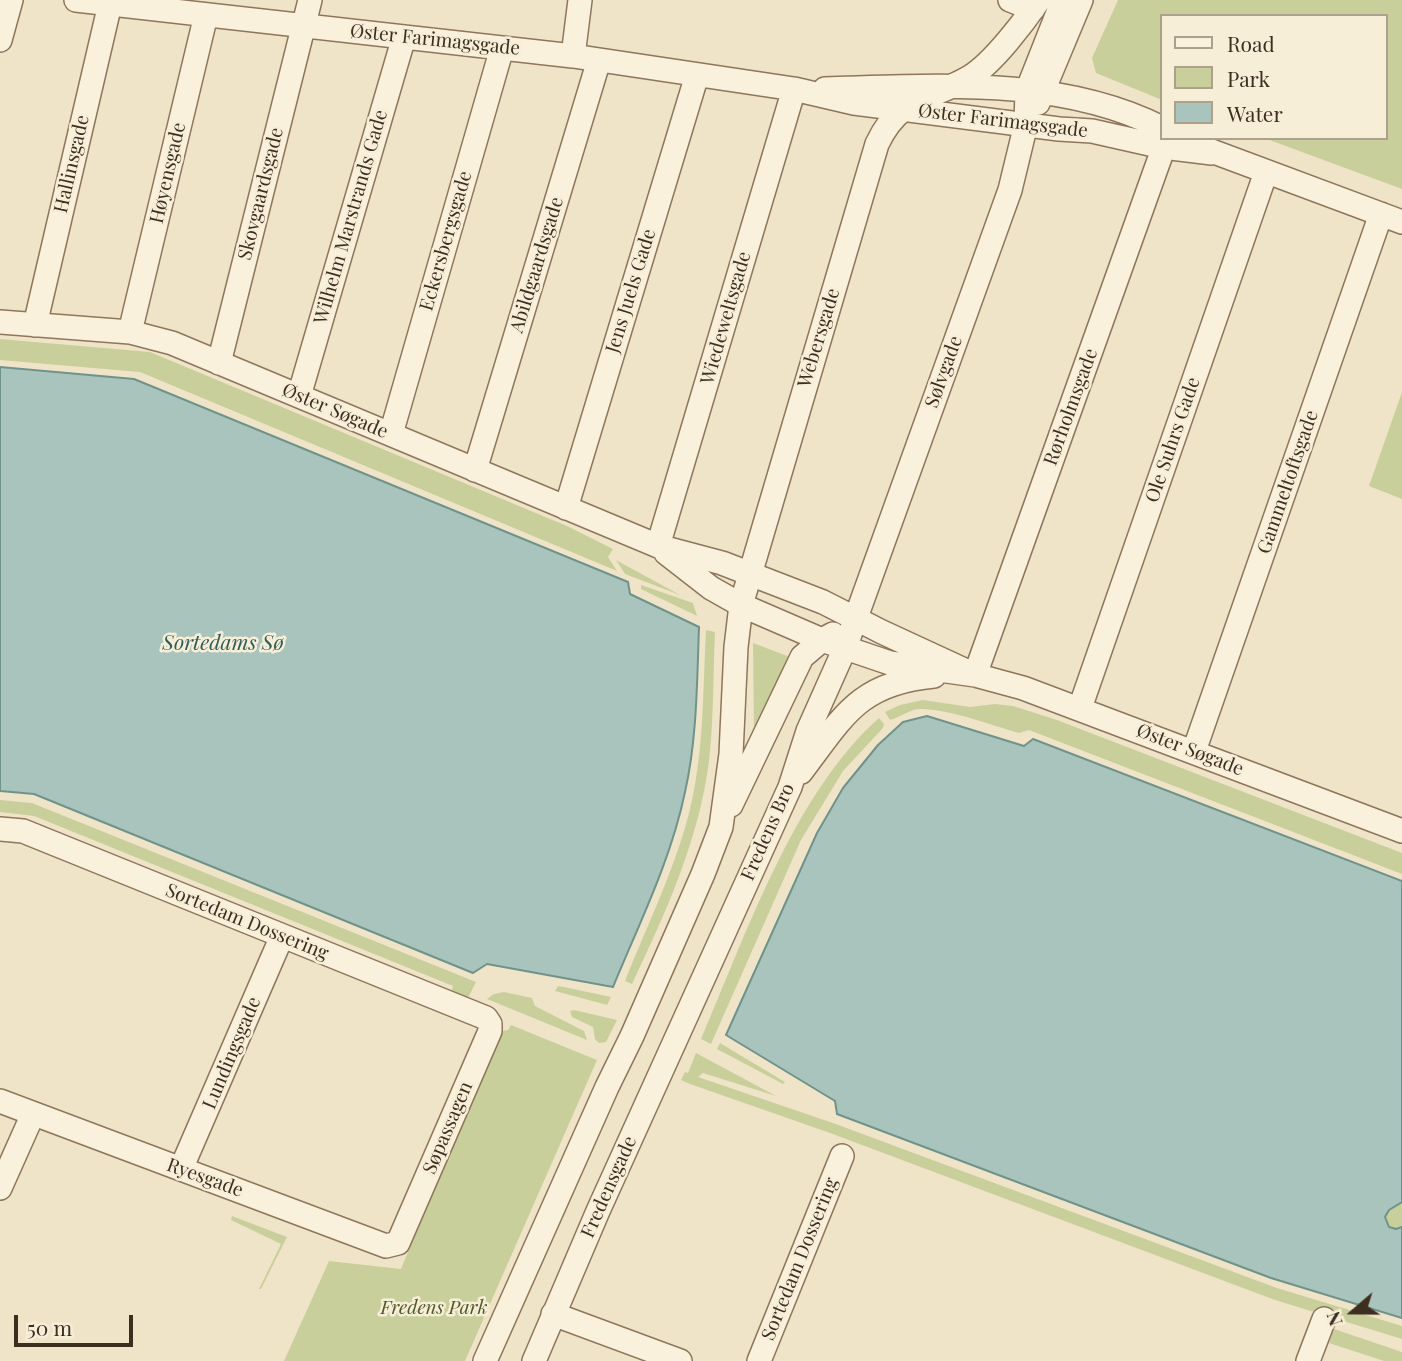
<!DOCTYPE html>
<html>
<head>
<meta charset="utf-8">
<style>
	body { margin:0 }
	#map { position:relative; width:1402px; height:1361px; overflow:hidden; background:#f0e4c8; font-family:"Playfair Display",serif }
	canvas { display:block }
	.legend { position:absolute; left:1160px; top:14px; width:228px; height:126px; box-sizing:border-box; background:#f7eed8; border:2px solid #ada18e; margin:0; padding:9px 12px; list-style:none; font-size:21px; color:#3d2e20 }
	.legend li { display:flex; align-items:center; gap:14px; height:35px }
	.legend b { width:35px; border:2px solid #ada18e }
	.north { position:absolute; left:1318px; top:1277px; width:70px; height:70px; -webkit-text-stroke:5px #f7eed8; paint-order:stroke; rotate:250deg; font-size:19px; font-weight:700; line-height:28px; text-align:center; color:#3d2e20 }
	.north::after { content:''; display:block; margin:auto; width:24px; height:32px; background:#3d2e20; clip-path:polygon(50% 0,100% 100%,50% 72%,0 100%) }
	.scale { position:absolute; left:14px; top:1315px; width:119px; height:32px; box-sizing:border-box; border:4px solid #3d2e20; border-top:0; padding-left:9px; font-size:21px; line-height:24px; white-space:nowrap; color:#3d2e20; -webkit-text-stroke:5px #f7eed8; paint-order:stroke }
</style>
</head>
<body>
<div id="map">
<canvas width="1402" height="1361"></canvas>
<ul class="legend">
<li><b style="height:9px;background:#faf1dc"></b>Road</li>
<li><b style="height:19px;background:#c9cf9b"></b>Park</li>
<li><b style="height:19px;background:#a9c4bc"></b>Water</li>
</ul>
<div class="north">N</div>
<div class="scale">50 m</div>
</div>
<script>
const context = document.querySelector('canvas').getContext('2d');
context.lineJoin = 'round';
function fillPath(path, color) { context.fillStyle = color; context.fill(path, 'evenodd'); }
function stroke(path, color, width, dash) { context.strokeStyle = color; context.lineWidth = width; context.lineCap = dash ? 'butt' : 'round'; context.setLineDash(dash || []); context.stroke(path); }
function write(font, color, halo, rows, align = 'center') {
  context.font = font + ' "Playfair Display",serif'; context.lineWidth = 5; context.setLineDash([]); context.textBaseline = 'middle'; context.strokeStyle = halo; context.fillStyle = color; for (const [text, x, y, turn = 0] of rows) {
    context.save(); context.translate(x, y); context.rotate((+turn || 0) * Math.PI / 180); context.textAlign = isNaN(turn) ? turn : align; if (halo) context.strokeText(text, 0, 0); context.fillText(text, 0, 0); context.restore();
  }
}
const green = new Path2D(`
	M1118 0H1402V189L1264 138H1386V16H1162V100L1096 73 1092 58Z
	M0 339 150 352 567 526 613 549 608 557 617 571 140 372 0 360Z
	M1402 392V499L1369 486Z
	M616 560 680 595 625 574Z
	M641 585 693 603 697 616 641 589Z
	M706 630 715 632C713 674 714 718 709 761 699 840 666 912 632 984L625 981C648 923 679 861 692 800 704 745 703 686 706 630Z
	M753 643 790 657 754 734Z
	M923 700 970 707 995 704 1013 706 1057 720 1402 853V874L1029 730 1019 733C991 725 949 709 921 709 910 709 901 717 890 720L885 712 900 705Z
	M879 718 884 724 883 728 843 771 801 840 711 1044 701 1039C746 935 794 793 879 718Z
	M0 800 32 803 476 982 466 1002 450 996 453 986 34 816 0 812Z
	M558 986 564 987 611 997 607 1005 555 991Z
	M504 992 532 998 535 1006 584 1031 587 1040 487 999 494 994Z
	M574 1010 617 1020 606 1042 599 1043 595 1039 593 1027 572 1017 570 1011Z
	M511 1025 597 1060 465 1361H284L329 1261 401 1269 498 1032 508 1030Z
	M720 1043 785 1082 783 1084 717 1049Z
	M696 1053 776 1096 703 1073 698 1077 833 1123 1277 1288 1402 1326V1339L1275 1300 830 1133 690 1084 681 1080 685 1072 688 1073Z
	M1402 1202V1227L1396 1229 1389 1227 1385 1221 1386 1213Z
	M232 1216 287 1237 261 1289H259L281 1244 231 1220Z
	M1334 1329 1402 1352V1361H1384L1329 1343Z`);
const water = new Path2D(`
	M0 367 134 379 628 582 630 594 699 627C697 682 697 739 685 792 671 860 639 924 613 987L487 964 473 973 34 794 0 791Z
	M927 716 1024 746 1033 739 1402 881V1202L1389 1210 1385 1217 1389 1227 1396 1229 1402 1227V1318L1271 1278 837 1114 835 1101 726 1035 817 833 843 788 878 745 903 722Z`);
const minor = new Path2D(`
	M76 0 573 56 794 89 854 103 1059 129 1092 131 1163 147 1212 153
	M1010 0 1033 9
	M0 40 11 0
	M573 56 580 0
	M825 89C936 86 1060 76 1162 128
	M1038 103 1081 0
	M1198 146 1402 222
	M0 322 130 332 172 343 658 546 722 563 823 602 882 632 975 675
	M35 325 110 4
	M130 332 206 15
	M219 363 310 0
	M299 396 404 37
	M391 434 502 48
	M475 470 599 60
	M566 508 697 75
	M658 546 794 89
	M666 553 711 588 741 605 822 640 890 663 975 675 1023 688 1402 831
	M975 675 1167 138
	M1080 708 1266 172
	M1194 751 1381 214
	M801 772C843 717 858 683 934 676
	M731 805 802 657 822 640 833 634
	M0 829 23 831 486 1018 490 1024V1031L398 1243 386 1246 0 1101
	M181 1169 282 936
	M0 1188 33 1114
	M553 1314 680 1361
	M485 1361 607 1087 632 1036 703 874 721 827 731 754 736 647 741 605 877 144C900 95 929 101 970 77 993 63 1024 22 1039 0
	M534 1361 598 1211 790 787 808 731 845 648 1010 190 1026 124 1027 91 1063 0
	M759 1361 842 1156
	M1308 1361 1324 1319`);
const streetNames = [
	["Øster Farimagsgade",435,40,6],
	["Øster Farimagsgade",1003,121,7],
	["Hallinsgade",72,164,-77],
	["Høyensgade",168,173,-77],
	["Skovgaardsgade",261,194,-76],
	["Wilhelm Marstrands Gade",351,217,-74],
	["Eckersbergsgade",446,241,-74],
	["Abildgaardsgade",537,265,-73],
	["Jens Juels Gade",631,291,-73],
	["Wiedeweltsgade",726,318,-74],
	["Webersgade",819,338,-73],
	["Sølvgade",944,372,-70],
	["Rørholmsgade",1071,407,-70],
	["Øster Søgade",335,411,23],
	["Ole Suhrs Gade",1173,440,-71],
	["Gammeltoftsgade",1288,482,-71],
	["Øster Søgade",1190,750,21],
	["Fredens Bro",768,832,-66],
	["Sortedam Dossering",247,922,22],
	["Lundingsgade",232,1053,-67],
	["Søpassagen",448,1128,-67],
	["Ryesgade",205,1178,20],
	["Fredensgade",609,1187,-66],
	["Sortedam Dossering",800,1259,-68]
];
const parkNames = [
	["Fredens Park",434,1308]
];
const waterNames = [
	["Sortedams Sø",223,643]
];
fillPath(green, '#c9cf9b');
fillPath(water, '#a9c4bc');
stroke(water, '#6f938a', 2);
stroke(minor, '#8d765c', 26);
stroke(minor, '#faf1dc', 23);
write('19px', '#3d2e20', '#f7eed8', streetNames);
write('italic 19px', '#4d5a26', '#f7eed8', parkNames);
write('italic 21px', '#2f5d5a', '#f7eed8', waterNames);
</script>
</body>
</html>
